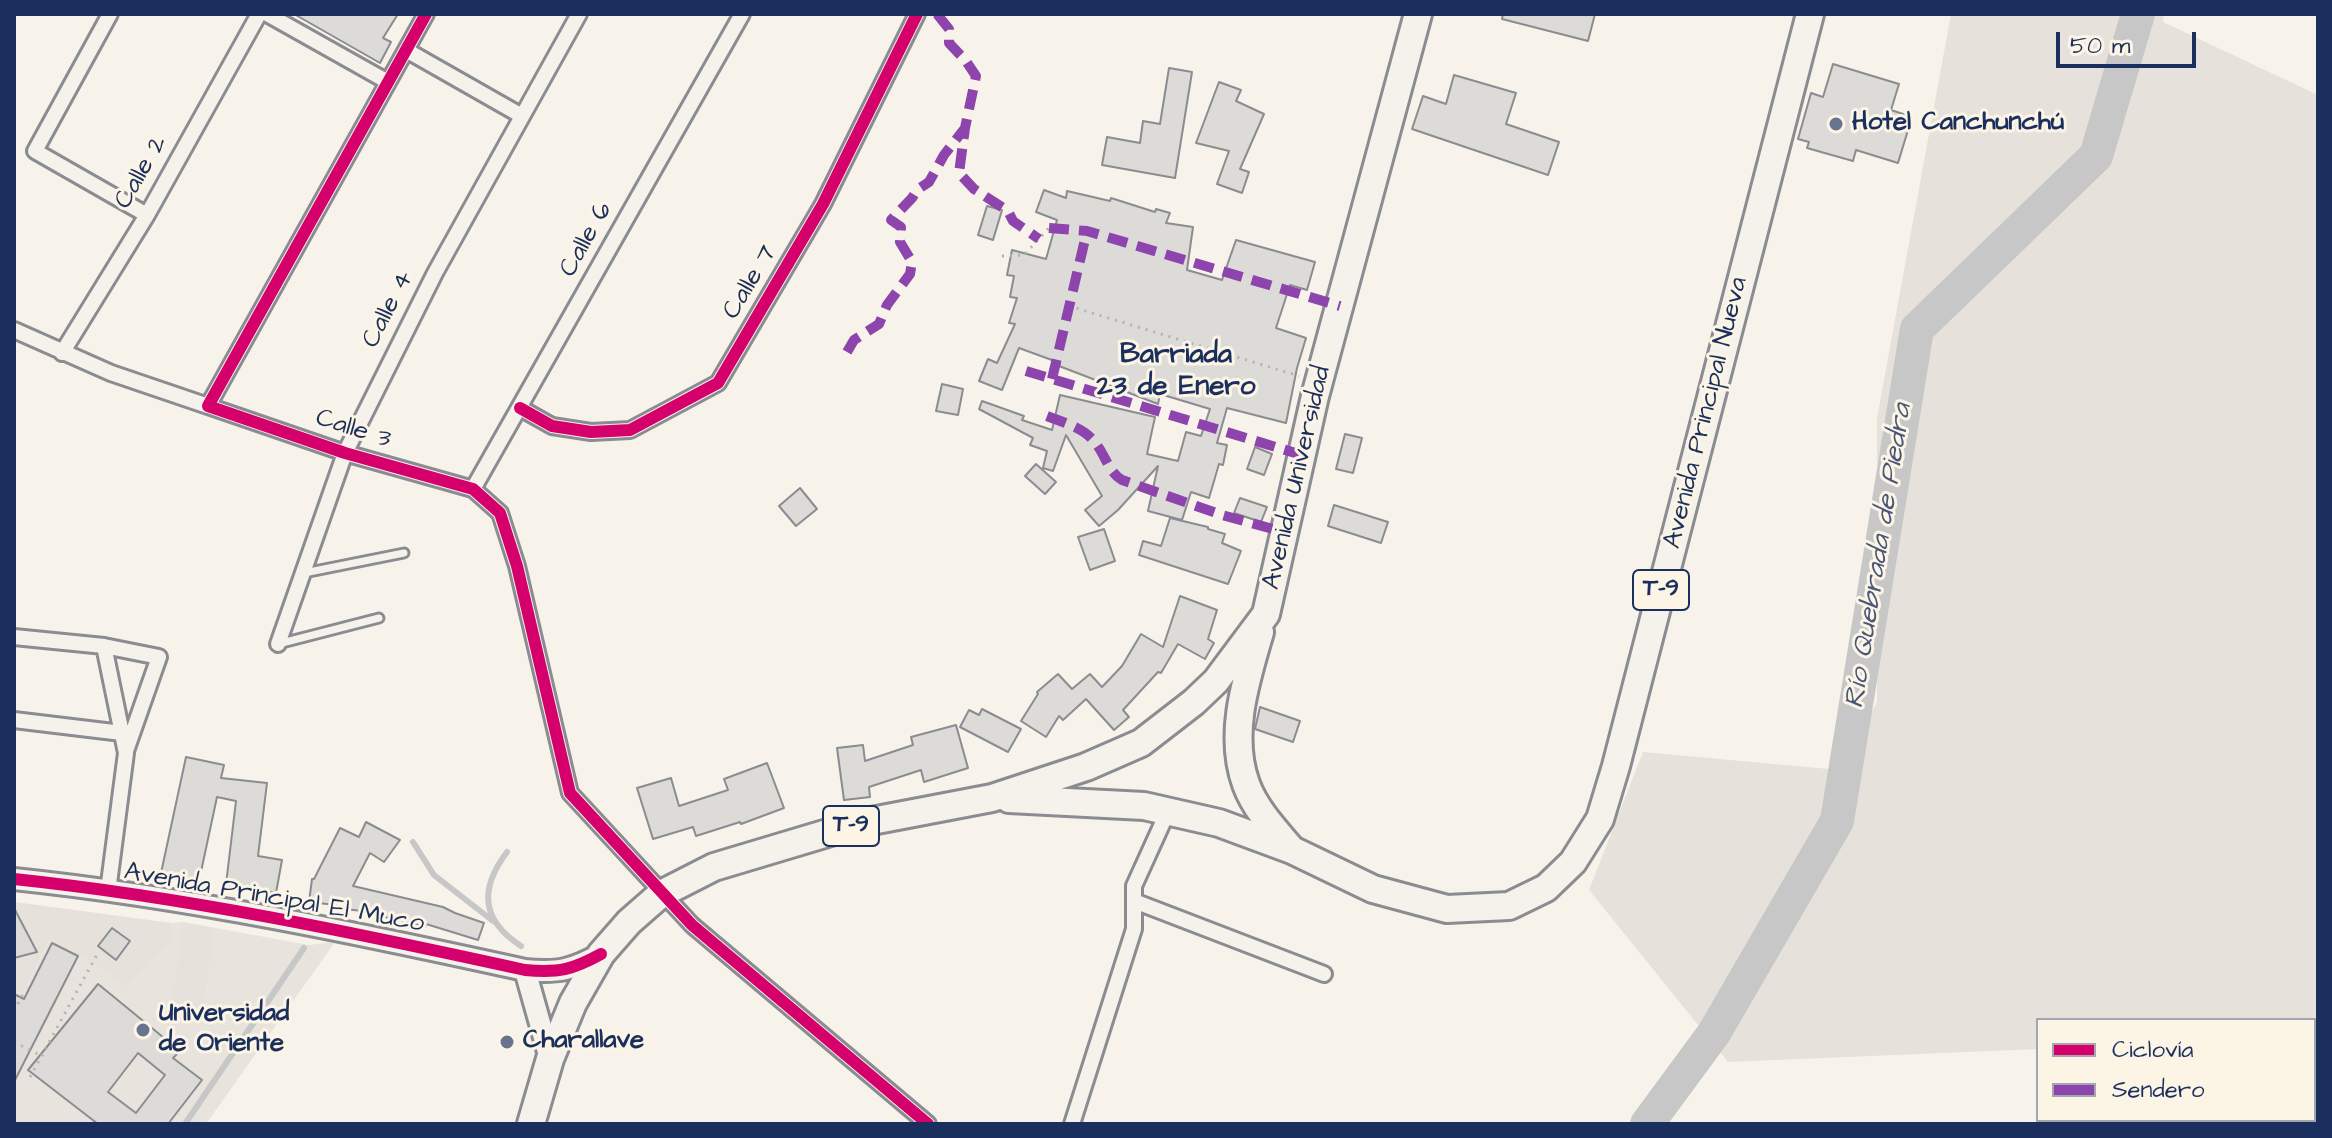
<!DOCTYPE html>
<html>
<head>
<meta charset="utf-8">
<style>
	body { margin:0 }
	#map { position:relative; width:2332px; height:1138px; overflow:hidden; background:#f7f3ea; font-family:"Architects Daughter",sans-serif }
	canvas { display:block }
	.frame { position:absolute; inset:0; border:16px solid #1b2f5e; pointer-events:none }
	.legend { position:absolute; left:2036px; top:1018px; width:280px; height:104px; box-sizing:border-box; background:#fcf5e5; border:2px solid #a2a6af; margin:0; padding:10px 14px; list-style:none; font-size:24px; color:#1b2f5e }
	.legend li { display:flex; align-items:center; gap:16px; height:40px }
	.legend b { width:40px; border:2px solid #a2a6af }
	.scale { position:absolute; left:2056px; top:32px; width:140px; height:36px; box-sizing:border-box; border:4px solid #1b2f5e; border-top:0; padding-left:10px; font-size:24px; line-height:28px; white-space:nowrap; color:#1b2f5e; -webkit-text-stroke:6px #fcf5e5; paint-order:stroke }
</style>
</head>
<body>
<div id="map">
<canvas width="2332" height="1138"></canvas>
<div class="frame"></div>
<ul class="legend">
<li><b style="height:10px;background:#d6006c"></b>Ciclovía</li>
<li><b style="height:10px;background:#8e44ad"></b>Sendero</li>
</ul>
<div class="scale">50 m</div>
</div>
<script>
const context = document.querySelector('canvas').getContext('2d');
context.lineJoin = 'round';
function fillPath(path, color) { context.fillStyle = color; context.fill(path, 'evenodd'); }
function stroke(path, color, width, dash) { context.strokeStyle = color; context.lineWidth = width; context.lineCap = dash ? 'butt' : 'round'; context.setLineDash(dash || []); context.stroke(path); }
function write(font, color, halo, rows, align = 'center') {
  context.font = font + ' "Architects Daughter",sans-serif'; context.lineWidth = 6; context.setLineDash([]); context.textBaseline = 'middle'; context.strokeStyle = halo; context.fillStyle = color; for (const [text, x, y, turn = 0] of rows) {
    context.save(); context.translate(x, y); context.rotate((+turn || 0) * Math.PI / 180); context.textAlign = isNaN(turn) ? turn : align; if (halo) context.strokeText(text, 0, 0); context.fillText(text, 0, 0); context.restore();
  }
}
const built = new Path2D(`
	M14 902 171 923 183 922 309 945 335 942 206 1124H14Z`);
const green = new Path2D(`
	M1951 14H2164L2163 22 2318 95V1120H2313L2314 1020H2038V1049L1728 1062 1589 890 1643 752 1840 770 1877 702V418Z
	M14 902 171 923 173 937 125 987 97 965 53 941H48L22 993 14 989V958L23 956 30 938 21 922 14 920Z
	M183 922 214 928 203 1012 187 1011 172 1006Z`);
const stream = new Path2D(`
	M413 842 434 875 493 921
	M507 852C479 889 481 920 521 946
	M185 1124 304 948`);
const river = new Path2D(`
	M1647 1124 1714 1033 1837 821 1917 329 2096 156 2138 14`);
const building = new Path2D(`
	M294 14H398L383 38 391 42 380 63Z
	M1503 14H1595L1588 41 1502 19Z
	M1833 64 1899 84 1891 110 1912 117 1898 163 1856 150 1853 161 1807 148 1809 142 1798 139 1811 93 1823 97Z
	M1169 68 1192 72 1175 178 1102 165 1107 137 1140 143 1143 121 1160 124Z
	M1454 75 1516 93 1506 124 1559 142 1548 175 1412 129 1423 96 1446 104Z
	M1219 82 1241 90 1236 101 1264 114 1240 169 1249 172 1242 193 1217 184 1229 151 1196 143Z
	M1044 190 1066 198 1067 191 1110 201 1111 198 1155 212 1156 209 1170 213 1166 223 1193 227 1187 270 1222 280 1236 240 1315 262 1307 290 1290 285 1276 328 1306 338 1297 368 1286 423 1227 408 1217 443 1227 445 1223 465 1219 464 1209 498 1191 492 1182 520 1148 511 1158 466 1118 510 1099 526 1085 510 1102 496 1066 435 1053 471 1043 468 1047 451 1030 445 1033 438 979 409 982 401 1024 416 1022 420 1052 430 1060 395 1155 417 1147 454 1178 461 1186 432 1201 436 1210 409 1160 394 1158 404 1059 366 1060 363 1019 348 1002 390 979 381 988 359 997 363 1015 324 1009 323 1017 298 1010 297 1014 276 1007 275 1012 250 1046 259 1057 220 1036 212Z
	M987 206 1002 210 993 240 978 235Z
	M942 384 963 389 958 415 936 411Z
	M1345 434 1362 438 1353 473 1336 469Z
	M1255 447 1272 454 1264 475 1247 469Z
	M1036 464 1056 482 1045 494 1025 476Z
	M800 488 817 509 796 526 779 506Z
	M1240 498 1267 507 1261 522 1234 513Z
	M1334 505 1388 522 1381 543 1328 526Z
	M1170 518 1208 527V529L1225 534 1222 543 1241 551 1228 584 1139 555 1143 541 1161 546Z
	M1104 529 1115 561 1090 570 1078 537Z
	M1180 596 1217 610 1208 639 1214 643 1205 659 1178 644 1161 673 1158 672 1123 710 1129 717 1114 730 1086 699 1063 720 1059 716 1046 737 1021 721 1038 694 1037 692 1058 674 1072 689 1090 674 1102 687 1122 666 1141 634 1163 647Z
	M1260 707 1300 721 1293 742 1255 729Z
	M982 709 1021 729 1008 752 960 727 969 710 979 715Z
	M956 725 968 768 924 782 921 770 869 787 870 797 844 800 837 748 863 745 865 761 913 745 911 737Z
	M186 757 224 765 221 778 267 783 258 856 282 860 276 893 226 884 236 801 217 797 199 881 161 873Z
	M767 763 784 808 741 824 740 822 696 836 693 827 653 839 637 788 671 778 679 806 728 790 724 779Z
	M366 822 400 840 384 862 370 853 353 886 443 907 455 913 484 923 478 940 426 924 425 927 401 920 361 913 362 911 336 908V905L309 902 312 879H314L340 828 359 837Z
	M14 908 37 952 14 958Z
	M112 928 130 941 116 960 98 946Z
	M52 943 78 956 14 1082V994L24 999Z
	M98 984 180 1051 173 1058 202 1080 168 1124H98L28 1070ZM138 1053 165 1075 136 1113 108 1092Z`);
const path = new Path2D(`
	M1002 256 1024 255 1049 228
	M1069 306 1299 376
	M14 992 22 996 14 1011
	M14 1042 42 1056
	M30 1077 99 951`);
const lane = new Path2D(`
	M304 573 404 553
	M278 644 379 618`);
const street = new Path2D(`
	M110 14 35 151 147 215
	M267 14 388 82
	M426 14 208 406 345 453 473 489 500 513 517 566 570 793 692 925 928 1124
	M406 50 522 116
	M14 330 111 373 208 406
	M62 353 147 215 259 14
	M520 408 552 426 591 432 630 430 718 383 823 204 917 14
	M473 489 742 14
	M14 637 104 646 126 753 108 891
	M278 644 345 453 435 273 579 14
	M104 646 159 657 126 751
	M14 720 122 733
	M1134 901 1324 974
	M1072 1124 1134 929V886L1168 811`);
const secondary = new Path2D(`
	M14 879C186 897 356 933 525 970 559 973 572 970 601 954
	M525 970 550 1059`);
const highway = new Path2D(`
	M1260 632C1246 680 1228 734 1246 784 1255 809 1275 830 1292 850
	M1009 799 1144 806 1219 823 1292 850 1373 889 1447 909 1509 906 1546 888 1573 862 1600 819 1616 766 1810 14
	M531 1124 550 1059 573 1003 601 954 629 922 661 894 714 867 861 823 992 798 1086 767 1141 743 1194 702 1216 681 1266 614 1315 396 1418 14`);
const quiet = new Path2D(`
	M937 14 949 29V43L966 61 976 76 965 128 959 173 974 189 1008 211 1013 221 1039 239
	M1049 228 1087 231 1340 306
	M847 352 854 340 879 324 887 305 910 274 912 262 900 242 901 227 891 220 912 198 917 190 929 182 944 155 965 128
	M1026 371 1302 455
	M1052 379 1087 231
	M1047 416C1062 422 1081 427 1092 439 1105 452 1107 471 1122 480L1222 515 1284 532`);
const cycleway = new Path2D(`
	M426 14 208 406 345 453 473 489 500 513 517 566 570 793 692 925 928 1124
	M520 408 552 426 591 432 630 430 718 383 823 204 917 14
	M14 879C186 897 356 933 525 970 559 973 572 970 601 954`);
const markers = [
	[1836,124,8,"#68748f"],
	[143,1030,8,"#68748f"],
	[507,1042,8,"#68748f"]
];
const shields = [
	[1661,590,56],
	[851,826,56]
];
const shieldNames = [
	["T-9",1661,590],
	["T-9",851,826]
];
const poiNames = [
	["Hotel Canchunchú",1852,124],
	["Universidad",159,1015],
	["de Oriente",159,1045],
	["Charallave",523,1042]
];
const streetNames = [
	["Calle 2",142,173,-60],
	["Calle 6",587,240,-61],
	["Calle 7",751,283,-59],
	["Calle 4",389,310,-63],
	["Avenida Principal Nueva",1707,413,-76],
	["Calle 3",353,430,18],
	["Avenida Universidad",1298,478,-77],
	["Avenida Principal El Muco",274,899,10]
];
const neighbourhoodNames = [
	["Barriada",1176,356],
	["23 de Enero",1176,388]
];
const waterNames = [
	["Río Quebrada de Piedra",1880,556,-81]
];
fillPath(built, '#e8e4dd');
fillPath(green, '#e6e2db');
stroke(stream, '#c7c7c7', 6);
stroke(river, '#c7c7c7', 34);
fillPath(building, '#dddbd7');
stroke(building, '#8a8c91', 2);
stroke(lane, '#8a8c91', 13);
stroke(street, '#8a8c91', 20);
stroke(secondary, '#8a8c91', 26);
stroke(highway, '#8a8c91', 32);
stroke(path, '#b2b3b4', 3, [2, 6]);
stroke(lane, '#f5f2ec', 7);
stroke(street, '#f5f2ec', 14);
stroke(secondary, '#f5f2ec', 20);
stroke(highway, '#f5f2ec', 26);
stroke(quiet, '#8e44ad', 10, [20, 10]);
stroke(cycleway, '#d6006c', 12);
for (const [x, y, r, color] of markers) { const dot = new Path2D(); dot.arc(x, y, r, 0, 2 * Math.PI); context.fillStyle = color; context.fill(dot); stroke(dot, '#fcf5e5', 3); }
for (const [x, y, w] of shields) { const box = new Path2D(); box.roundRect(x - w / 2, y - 20, w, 40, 6); context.fillStyle = '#fcf5e5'; context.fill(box); stroke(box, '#1b2f5e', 2); }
write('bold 24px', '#1b2f5e', null, shieldNames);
write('bold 26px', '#1b2f5e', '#fcf5e5', poiNames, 'left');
write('26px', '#1b2f5e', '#fcf5e5', streetNames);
write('bold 28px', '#1b2f5e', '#fcf5e5', neighbourhoodNames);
write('italic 28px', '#485779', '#fcf5e5', waterNames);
</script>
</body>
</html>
